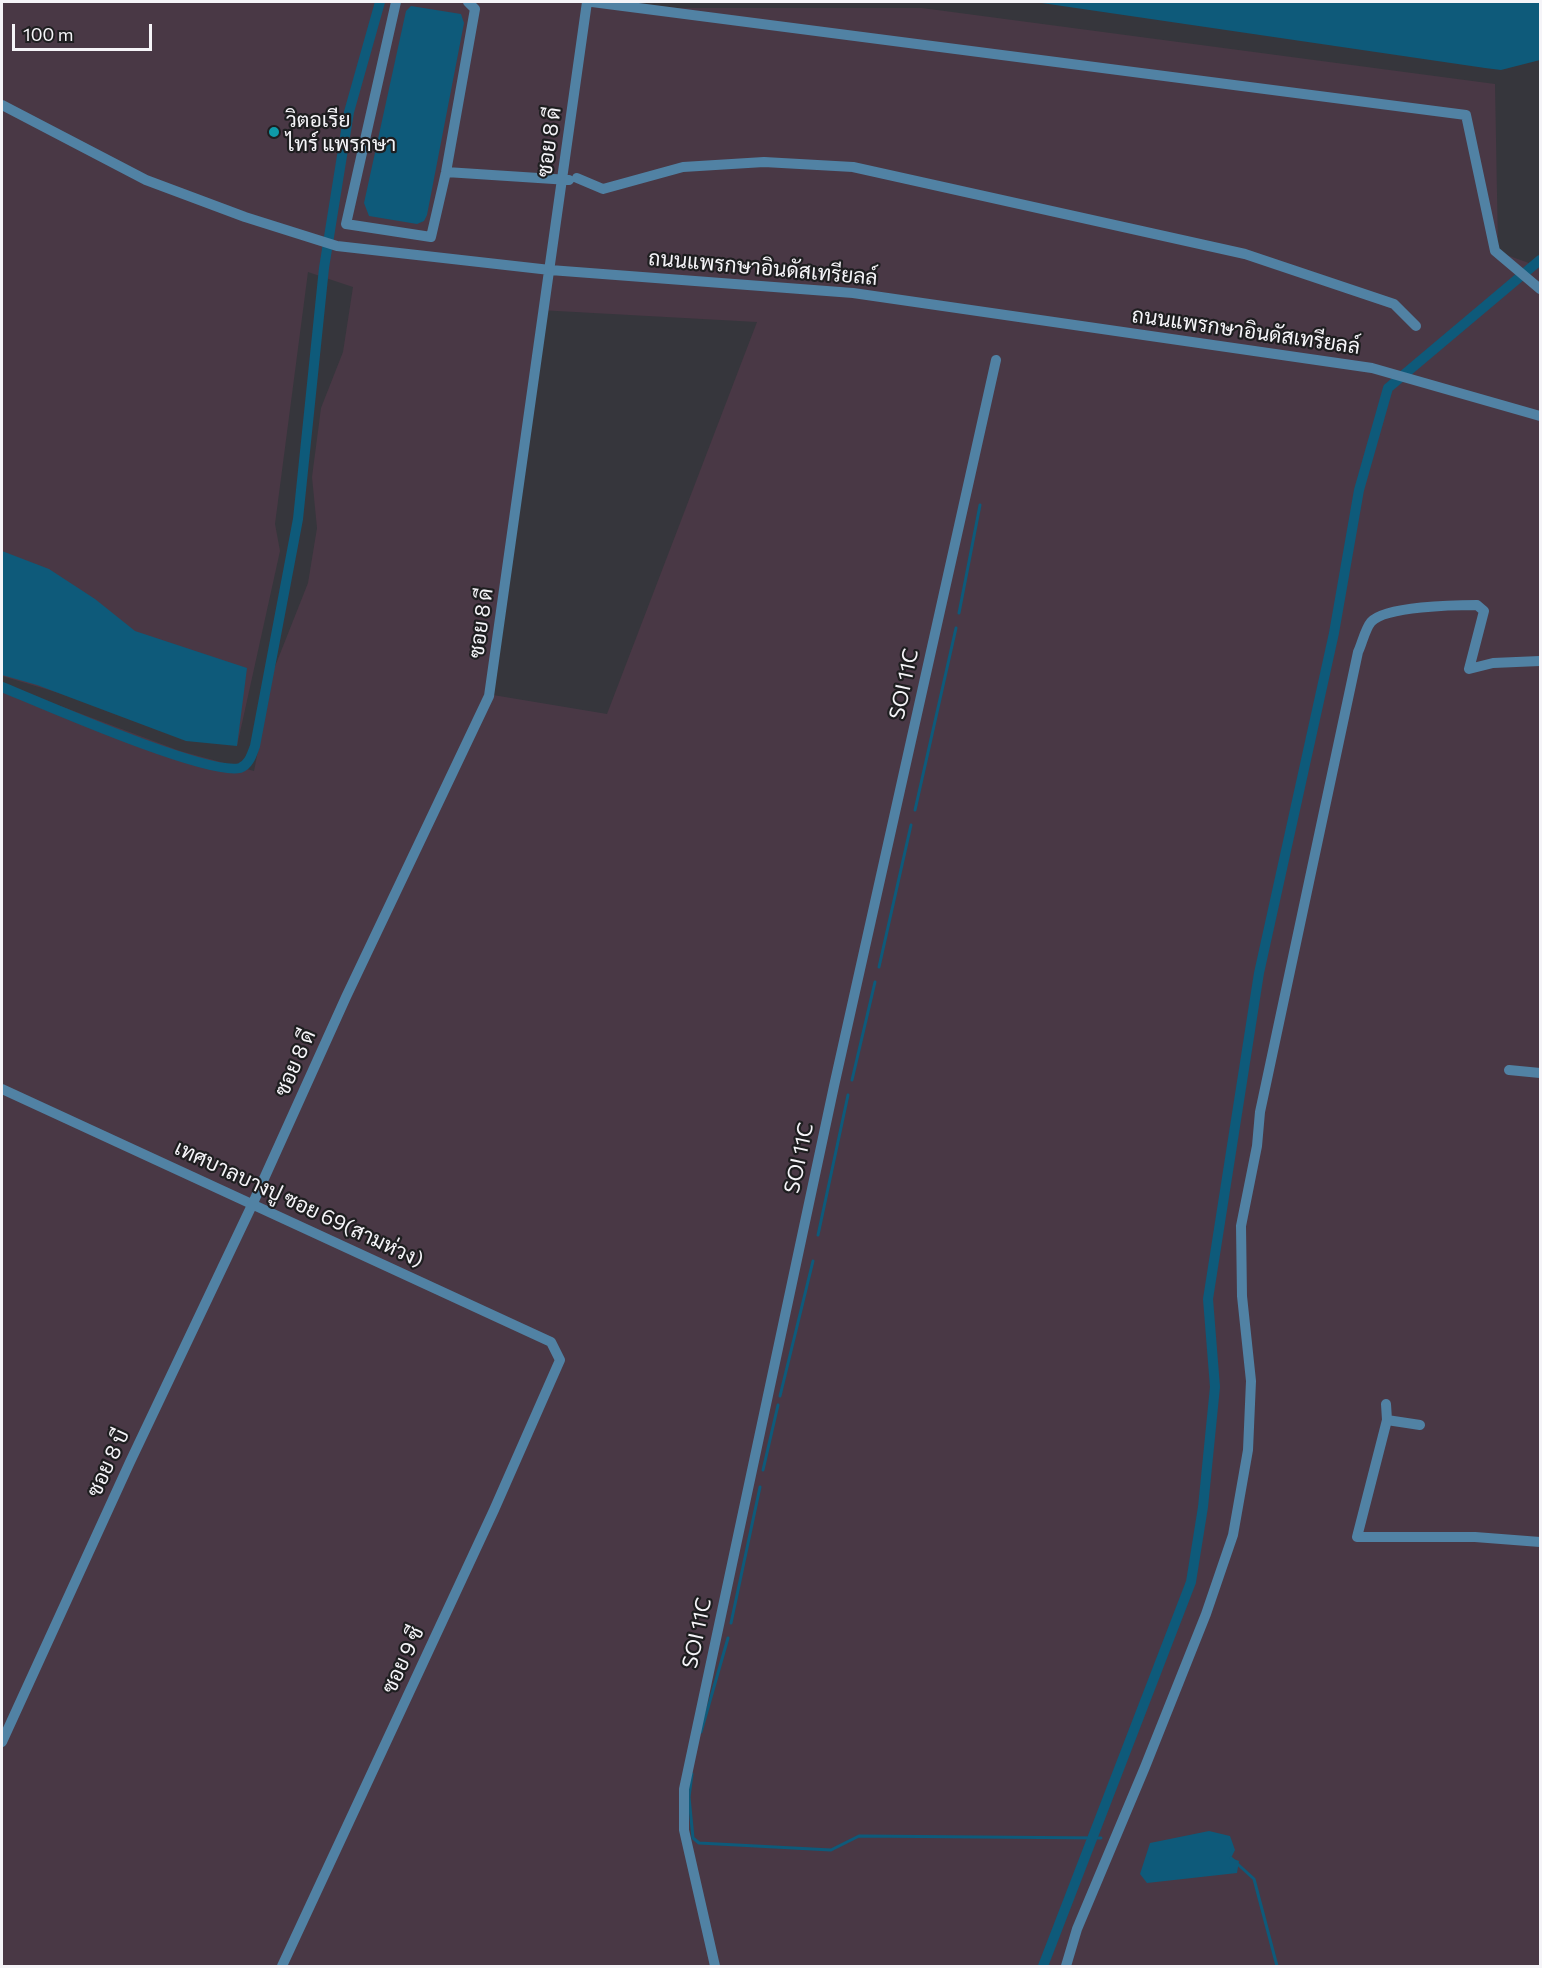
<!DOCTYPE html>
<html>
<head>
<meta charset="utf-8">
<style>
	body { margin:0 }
	#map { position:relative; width:1542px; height:1968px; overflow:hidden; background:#36363c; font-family:Commissioner,sans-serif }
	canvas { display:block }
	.frame { position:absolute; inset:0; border:3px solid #f5f4f8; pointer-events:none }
	.scale { position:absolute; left:12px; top:24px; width:140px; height:27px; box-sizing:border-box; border:3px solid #f5f4f8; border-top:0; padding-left:8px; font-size:18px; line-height:21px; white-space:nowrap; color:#f5f4f8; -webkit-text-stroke:4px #1e1e20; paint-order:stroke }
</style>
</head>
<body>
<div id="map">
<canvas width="1542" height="1968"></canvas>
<div class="frame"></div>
<div class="scale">100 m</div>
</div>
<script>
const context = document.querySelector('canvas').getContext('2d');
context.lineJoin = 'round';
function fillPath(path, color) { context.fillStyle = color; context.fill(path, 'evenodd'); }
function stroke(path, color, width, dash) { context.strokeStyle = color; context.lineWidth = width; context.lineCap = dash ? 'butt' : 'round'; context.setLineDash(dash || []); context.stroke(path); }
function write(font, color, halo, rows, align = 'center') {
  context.font = font + ' Commissioner,Sarabun,sans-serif'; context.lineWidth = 4.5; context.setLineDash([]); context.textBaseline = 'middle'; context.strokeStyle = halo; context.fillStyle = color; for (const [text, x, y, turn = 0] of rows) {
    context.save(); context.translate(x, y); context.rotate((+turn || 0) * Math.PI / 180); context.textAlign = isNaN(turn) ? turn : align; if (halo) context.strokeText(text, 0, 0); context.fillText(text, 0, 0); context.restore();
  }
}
const industrial = new Path2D(`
	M2 2H630L676 8H922L1495 84 1498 248 1501 253 1540 267V1966H2V684L180 751 254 771 274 669 308 583 317 528 312 477 321 408 343 352 353 287 308 272 275 524 280 551 237 746 2 676ZM539 310 757 322 607 714 487 694Z`);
const water = new Path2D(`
	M1035 2H1540V60L1501 70 1485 68Z
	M411 6 461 14 464 23 427 215 424 221 417 224 369 216 364 203 406 11Z
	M2 551 49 569 95 599 135 631 247 668 237 746 186 741 37 685 2 675Z
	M1209 1831 1230 1836 1235 1850 1231 1858 1239 1861 1237 1873 1147 1883 1140 1874 1150 1843Z`);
const stream = new Path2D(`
	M959 613 980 505
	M915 810 956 628
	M879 967 911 825
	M852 1080 875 982
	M818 1235 848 1095
	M780 1396 813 1261
	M763 1470 778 1405
	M731 1623 760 1487
	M701 1732 728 1638
	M692 1774 689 1797 693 1838 699 1843 831 1850 859 1836 1101 1838
	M1231 1858 1254 1879 1277 1966`);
const canal = new Path2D(`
	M2 687C41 703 207 776 240 768 249 765 252 754 255 746L298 519 324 268 349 112 380 2
	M1043 1966 1191 1582 1203 1507 1215 1387 1208 1299 1259 973 1334 633 1359 490 1388 388 1540 260`);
const minor = new Path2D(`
	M396 2 346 224 431 237 446 172 475 9 468 2
	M592 2 1466 115 1495 251 1540 289
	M2 105 146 180 245 217 337 246 550 270 853 293 1372 368 1540 416
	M446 172 569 180
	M577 178 603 189 683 167 764 162 853 167 1245 254 1394 304 1416 326
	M1509 1070 1540 1073
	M2 1089 551 1342 560 1360 494 1510 282 1966
	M1386 1404 1387 1420 1357 1537H1475L1540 1542
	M1387 1420 1420 1425
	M2 1742 130 1462 253 1203 346 997 489 696 587 2
	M715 1966 684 1830V1789L834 1086 996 360
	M1066 1966 1077 1929 1145 1767 1206 1614 1233 1535 1248 1450 1251 1381 1242 1296 1241 1226 1257 1146 1260 1112 1358 652C1362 644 1365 629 1371 622 1385 606 1456 605 1477 605L1484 611 1469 669 1493 663 1540 661`);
const markers = [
	[274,132,6,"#0f9aa8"]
];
const poiNames = [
	["วิตอเรีย",286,120],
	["ไทร์ แพรกษา",286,144]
];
const streetNames = [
	["ซอย 8 ดี",549,142,-82],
	["ถนนแพรกษาอินดัสเทรียลล์",763,268,5],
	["ถนนแพรกษาอินดัสเทรียลล์",1246,331,8],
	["ซอย 8 ดี",481,623,-82],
	["SOI 11C",904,684,-78],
	["ซอย 8 ดี",295,1063,-66],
	["SOI 11C",799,1158,-78],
	["เทศบาลบางปู ซอย 69(สามห่วง)",299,1204,25],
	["ซอย 8 บี",108,1463,-65],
	["SOI 11C",697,1633,-78],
	["ซอย 9 ซี",403,1660,-65]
];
fillPath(industrial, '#493845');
fillPath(water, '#0e5a7a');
stroke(stream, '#0e5a7a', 3);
stroke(canal, '#0e5a7a', 10);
stroke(minor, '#5182a4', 10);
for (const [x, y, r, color] of markers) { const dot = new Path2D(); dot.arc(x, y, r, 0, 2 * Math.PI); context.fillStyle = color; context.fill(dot); stroke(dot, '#1e1e20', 2); }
write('21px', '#f5f4f8', '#1e1e20', poiNames, 'left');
write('21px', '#f5f4f8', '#1e1e20', streetNames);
</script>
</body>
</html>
